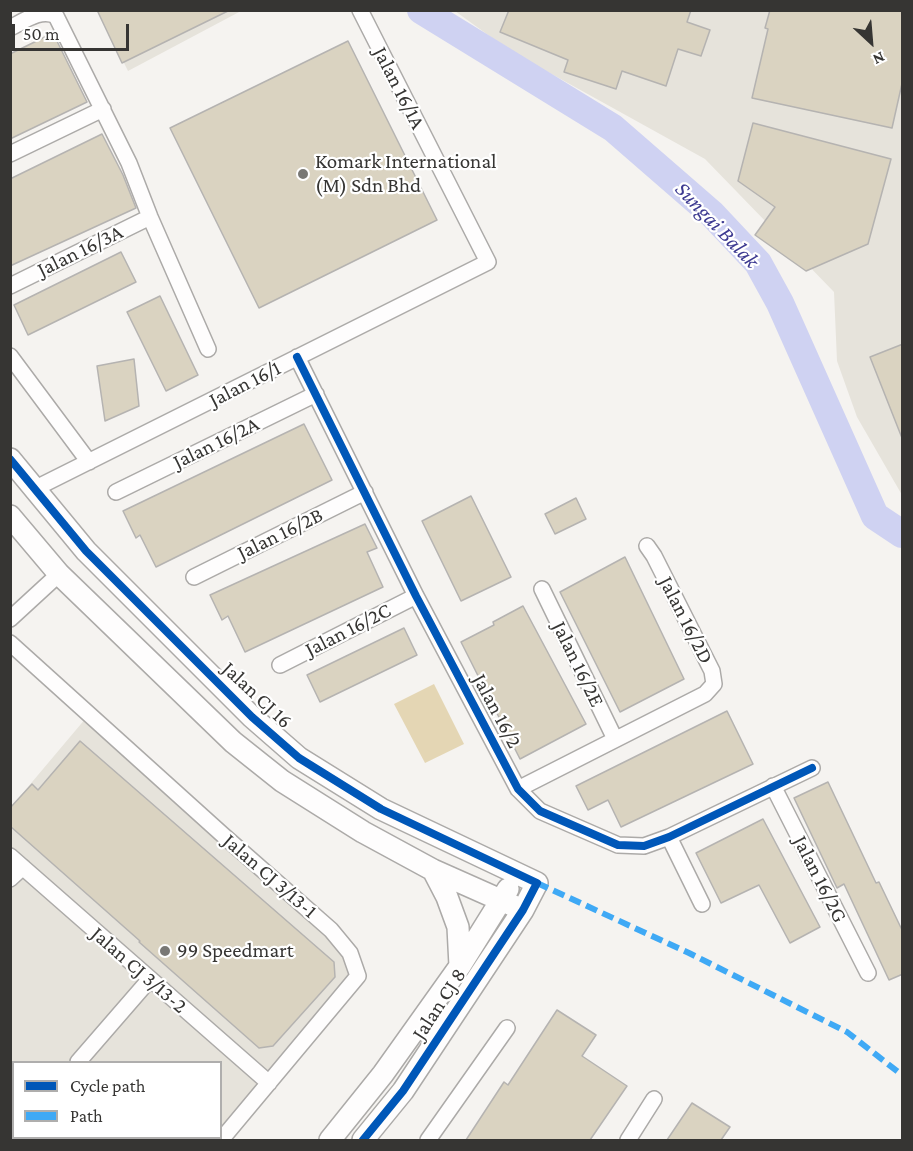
<!DOCTYPE html>
<html>
<head>
<meta charset="utf-8">
<style>
	body { margin:0 }
	#map { position:relative; width:913px; height:1151px; overflow:hidden; background:#f5f3f0; font-family:"Crimson Pro",serif }
	canvas { display:block }
	.frame { position:absolute; inset:0; border:12px solid #363533; pointer-events:none }
	.legend { position:absolute; left:12px; top:1061px; width:210px; height:78px; box-sizing:border-box; background:#fff; border:2px solid #afaead; margin:0; padding:8px 10px; list-style:none; font-size:18px; color:#363533 }
	.legend li { display:flex; align-items:center; gap:12px; height:30px }
	.legend b { width:30px; border:2px solid #afaead }
	.north { position:absolute; left:841px; top:12px; width:60px; height:60px; -webkit-text-stroke:4px #fff; paint-order:stroke; rotate:154deg; font-size:16px; font-weight:700; line-height:24px; text-align:center; color:#363533 }
	.north::after { content:''; display:block; margin:auto; width:21px; height:27px; background:#363533; clip-path:polygon(50% 0,100% 100%,50% 72%,0 100%) }
	.scale { position:absolute; left:12px; top:24px; width:117px; height:27px; box-sizing:border-box; border:3px solid #363533; border-top:0; padding-left:8px; font-size:18px; line-height:21px; white-space:nowrap; color:#363533; -webkit-text-stroke:4px #fff; paint-order:stroke }
</style>
</head>
<body>
<div id="map">
<canvas width="913" height="1151"></canvas>
<div class="frame"></div>
<ul class="legend">
<li><b style="height:8px;background:#0057b8"></b>Cycle path</li>
<li><b style="height:8px;background:#3fa9f5"></b>Path</li>
</ul>
<div class="north">N</div>
<div class="scale">50 m</div>
</div>
<script>
const context = document.querySelector('canvas').getContext('2d');
context.lineJoin = 'round';
function fillPath(path, color) { context.fillStyle = color; context.fill(path, 'evenodd'); }
function stroke(path, color, width, dash) { context.strokeStyle = color; context.lineWidth = width; context.lineCap = dash ? 'butt' : 'round'; context.setLineDash(dash || []); context.stroke(path); }
function write(font, color, halo, rows, align = 'center') {
  context.font = font + ' "Crimson Pro",serif'; context.lineWidth = 4.5; context.setLineDash([]); context.textBaseline = 'middle'; context.strokeStyle = halo; context.fillStyle = color; for (const [text, x, y, turn = 0] of rows) {
    context.save(); context.translate(x, y); context.rotate((+turn || 0) * Math.PI / 180); context.textAlign = isNaN(turn) ? turn : align; if (halo) context.strokeText(text, 0, 0); context.fillText(text, 0, 0); context.restore();
  }
}
const built = new Path2D(`
	M98 11H241L128 71Z
	M455 11H902V495L857 417 837 361 834 292 705 159 510 51Z
	M86 718 327 936 345 956 351 975 221 1131 220 1062H14V1138H215L213 1140H11V807Z`);
const green = new Path2D(`
	M434 684 464 744 425 763 394 704Z`);
const river = new Path2D(`
	M421 10 613 128 712 214 758 263 780 303 875 516 902 534`);
const building = new Path2D(`
	M97 10H230L122 63Z
	M509 10H691L687 22 710 30 701 56 678 49 666 86 622 71 616 89 564 72 568 60 500 32Z
	M770 10H903V79L892 128 752 98 768 29 765 28Z
	M53 33 87 102 10 139V54Z
	M348 41 437 220 259 308 170 128Z
	M753 123 891 159 868 244 806 271 755 235 775 207 738 181Z
	M102 134 123 175 136 208 10 266V179Z
	M121 252 136 282 28 335 14 305Z
	M160 296 198 375 166 391 127 312Z
	M903 344V438H902L870 357Z
	M134 359 139 406 105 421 97 366Z
	M304 424 332 480 156 567 140 535 136 538 123 511Z
	M471 496 511 577 461 601 422 521Z
	M576 498 586 519 555 534 545 514Z
	M365 524 377 548 367 552 383 587 245 652 228 616 222 620 210 595Z
	M625 557 684 679 620 712 560 592Z
	M523 606 586 724 520 759 461 642 494 625 493 622Z
	M404 628 417 655 320 702 307 675Z
	M727 711 753 764 621 827 608 800 588 810 576 786Z
	M80 741 334 962 335 977 273 1046 259 1048 139 942 140 941 10 826V808L32 784 38 790Z
	M828 782 876 883 879 882 903 932V974L889 980 844 884 837 888 794 798Z
	M763 819 820 927 790 943 759 885 721 903 696 853Z
	M557 1010 596 1035 582 1056 627 1086 590 1140H466L504 1082 508 1085Z
	M692 1103 730 1127 721 1140H667Z`);
const street = new Path2D(`
	M10 28C24 21 41 8 56 16L129 163 150 217 208 349
	M10 154 103 109
	M10 286 150 217
	M10 356 89 462
	M297 357 416 596 518 789 540 811 618 845 644 846 669 837 812 768
	M34 489 488 262 360 10
	M116 492 316 394
	M194 577 365 492
	M542 589 615 739
	M10 619 59 574
	M10 643 224 836 331 930 350 953 358 976 221 1140
	M280 665 416 596
	M773 786 868 973
	M518 789 705 694 714 684 712 671 654 556 647 546
	M669 837 702 904
	M10 856 269 1083
	M10 879 23 867
	M78 1062 150 979
	M11 1140 14 1138
	M428 1140 507 1028
	M628 1140 654 1099`);
const secondary = new Path2D(`
	M10 459 86 551 252 717 299 758 381 809 537 883 523 910 403 1091 363 1140
	M10 516 59 574 233 742 282 781 363 832 433 870 523 910
	M433 870 447 897 458 927 460 966
	M330 1140 383 1074 460 966 508 889`);
const quiet = new Path2D(`
	M537 883 689 953 847 1032 902 1075`);
const cycleway = new Path2D(`
	M297 357 416 596 518 789 540 811 618 845 644 846 669 837 812 768
	M10 459 86 551 252 717 299 758 381 809 537 883 523 910 403 1091 363 1140`);
const markers = [
	[303,174,6,"#797875"],
	[165,951,6,"#797875"]
];
const streetNames = [
	["Jalan 16/1A",399,88,63],
	["Jalan 16/3A",80,251,-26],
	["Jalan 16/1",245,384,-27],
	["Jalan 16/2A",216,443,-26],
	["Jalan 16/2B",280,534,-26],
	["Jalan 16/2D",686,620,63],
	["Jalan 16/2C",348,630,-27],
	["Jalan 16/2E",578,664,64],
	["Jalan CJ 16",257,695,43],
	["Jalan 16/2",497,711,62],
	["Jalan CJ 3/13-1",270,876,41],
	["Jalan 16/2G",820,879,63],
	["Jalan CJ 3/13-2",139,970,41],
	["Jalan CJ 8",439,1004,-57]
];
const poiNames = [
	["Komark International",315,162],
	["(M) Sdn Bhd",315,186],
	["99 Speedmart",177,951]
];
const waterNames = [
	["Sungai Balak",717,225,46]
];
fillPath(built, '#e6e3db');
fillPath(green, '#e4d6b4');
stroke(river, '#cfd2f2', 28);
fillPath(building, '#dad3c1');
stroke(building, '#b5b3b1', 1.5);
stroke(street, '#acaaa8', 18);
stroke(secondary, '#acaaa8', 24);
stroke(street, '#fefdfd', 15);
stroke(secondary, '#fefdfd', 21);
stroke(quiet, '#3fa9f5', 6, [12, 6]);
stroke(cycleway, '#0057b8', 8);
for (const [x, y, r, color] of markers) { const dot = new Path2D(); dot.arc(x, y, r, 0, 2 * Math.PI); context.fillStyle = color; context.fill(dot); stroke(dot, '#fff', 2); }
write('21px', '#363533', '#fff', streetNames);
write('21px', '#363533', '#fff', poiNames, 'left');
write('italic 22px', '#3d3a91', '#fff', waterNames);
</script>
</body>
</html>
